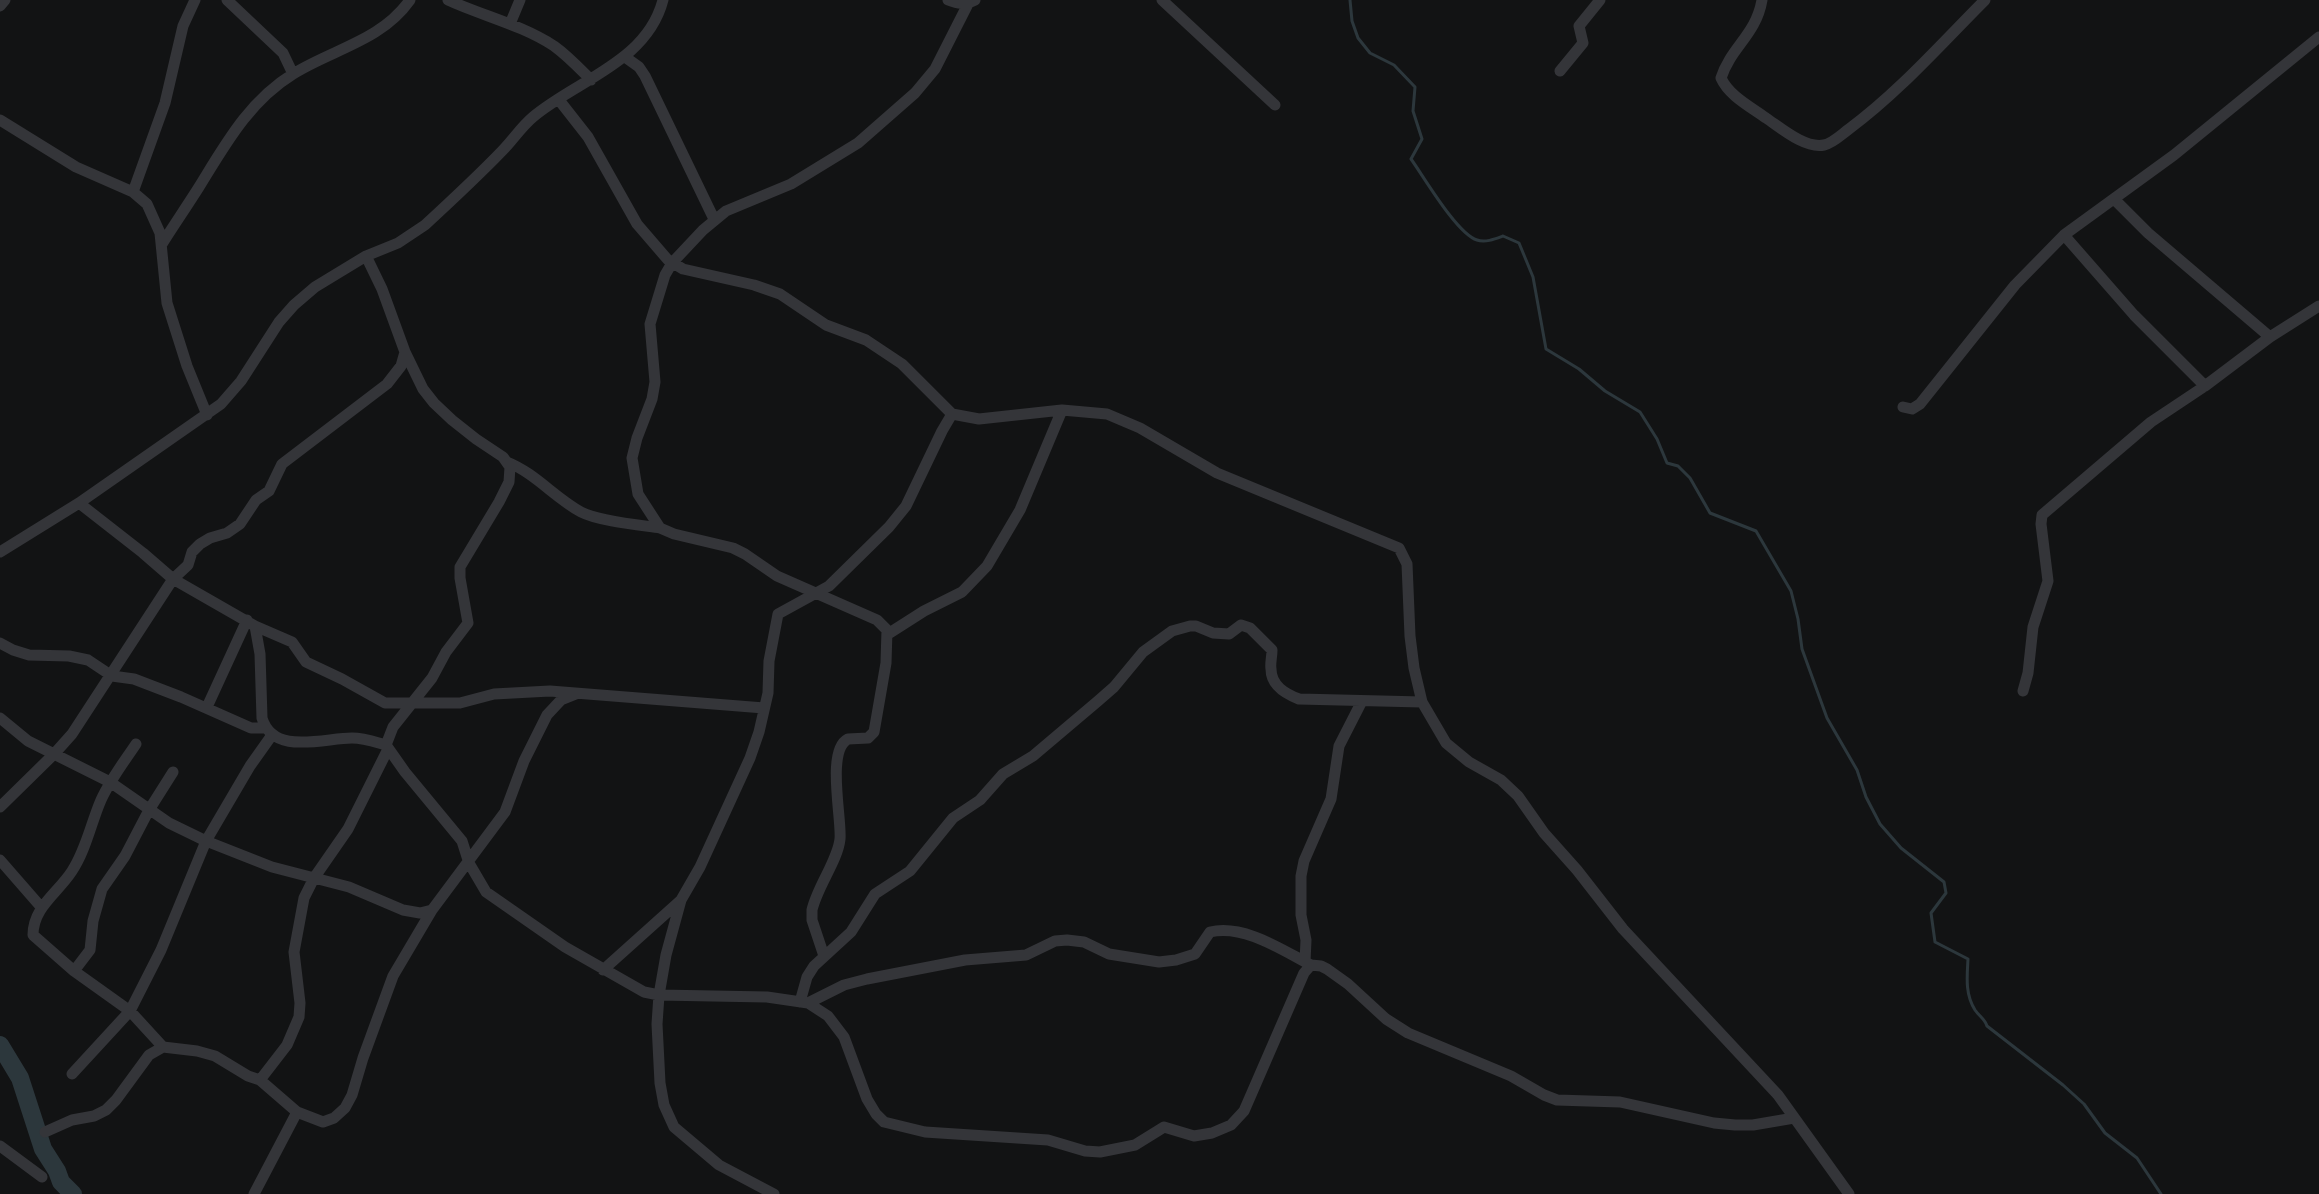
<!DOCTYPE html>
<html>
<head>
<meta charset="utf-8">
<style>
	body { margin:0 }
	canvas { display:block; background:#121314 }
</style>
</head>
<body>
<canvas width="2319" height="1194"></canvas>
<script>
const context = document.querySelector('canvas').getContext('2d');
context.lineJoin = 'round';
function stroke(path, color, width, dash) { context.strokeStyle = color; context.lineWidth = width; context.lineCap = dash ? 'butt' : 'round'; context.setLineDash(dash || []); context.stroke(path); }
const stream = new Path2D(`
	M1350 0 1352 21 1358 38 1370 53 1394 65 1415 87 1413 111 1422 139 1411 159C1424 177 1457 234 1477 240 1485 243 1495 239 1503 236L1519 243 1533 277 1546 349 1579 369 1605 391 1640 412 1657 439 1667 463 1678 466 1690 478 1710 513 1756 531 1791 591 1798 619 1802 649 1827 718 1857 770 1866 797 1880 824 1901 848 1944 882 1946 893 1931 913 1935 942 1968 959C1967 977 1965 994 1975 1010 1979 1016 1985 1019 1987 1026L2063 1085 2084 1104 2105 1133 2137 1158 2161 1194`);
const river = new Path2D(`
	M0 1045 20 1078 43 1149 57 1171 61 1182 73 1194`);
const minor = new Path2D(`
	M227 0 283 53 293 74
	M448 0C483 16 522 25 554 46 568 56 579 68 591 80
	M948 0C958 4 965 5 975 0
	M1162 0 1275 105
	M1762 0C1756 35 1731 47 1721 78 1729 96 1751 107 1766 118 1781 128 1805 149 1824 145 1833 143 1842 134 1849 129 1899 92 1941 44 1985 0
	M0 6 5 0
	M510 24 520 0
	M625 57 639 67 645 76 714 219
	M1560 71 1583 43 1579 26 1600 0
	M559 100 588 137 637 224 668 260 683 269 754 285 780 294 826 325 866 340 902 364 952 414 979 419 1062 410 1107 414 1140 428 1217 473 1399 548 1407 564 1410 636 1414 668 1422 702 1446 743 1469 762 1501 780 1518 796 1544 833 1577 870 1623 929 1778 1095 1849 1194
	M0 120 76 167 133 192 147 204 160 233 167 303 187 366 207 415
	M133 192 165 103 183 26 195 0
	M2114 199 2148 233 2270 337
	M2064 235 2134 315 2205 386
	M162 244C174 225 187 206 199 187 225 145 249 101 293 74 333 49 381 41 410 0
	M366 256 382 289 405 352 423 389 434 403 452 420 476 439 503 457 510 467 509 482 499 502 460 567V578L468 623 446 652 432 678 393 727 386 745 405 772 462 841 469 863 486 892 565 947 644 992 659 995 767 997 808 1003 828 1016 844 1037 867 1099 876 1114 884 1122 925 1132 1048 1140 1085 1151 1100 1152 1135 1145 1164 1127 1194 1136 1212 1133 1231 1125 1244 1111 1304 973 1311 965 1321 966 1327 969 1348 984 1386 1019 1408 1033 1511 1076 1544 1095 1557 1100 1620 1102 1714 1123 1735 1125H1753L1794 1118
	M1903 407 1912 409 1920 404 2015 285 2064 235 2174 155 2319 37
	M507 462C535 473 555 498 581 512 598 521 639 525 660 528
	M79 503 143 553 173 579 255 626 260 654 262 718C273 756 324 738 352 738 364 738 375 742 386 745
	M0 552 79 503 221 404 241 381 279 322 294 305 315 287 366 256 398 243 425 225C451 201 477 177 502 151 513 140 521 127 533 117 577 80 647 62 663 0
	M255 626 292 642 306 662 342 679 385 703H460L494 694 550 691 764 708
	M888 634 924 611 962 592 987 566 1020 510 1062 410
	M0 643 13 650 29 655 69 656 88 660 112 676 134 679 181 697 251 728H265
	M2023 691 2028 673 2033 627 2048 581 2041 524 2042 515 2151 422 2205 386 2270 337 2319 306
	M207 707 247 620
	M0 718 28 741 110 782 169 823 206 841 272 867 349 887 403 910 420 913 432 910
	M136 744C124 762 110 780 101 800 91 823 86 850 72 871 58 893 33 907 33 935L74 971 130 1011 163 1047
	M0 807 55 753 72 734 173 579 188 565 192 552 200 544 210 538 227 533 240 524 256 500 269 491 282 464 387 384 401 366 405 352
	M0 860 41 907
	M824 956 812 920V910C817 887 838 860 840 839 842 819 826 750 848 739L868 738 874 732 886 663 887 630 877 620 777 576 745 554 733 548 674 534 660 528 638 494 632 458 637 438 652 399 655 382 650 324 665 275 672 263 703 230 726 211 791 184 858 143 915 93 935 69 968 4
	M1305 962 1306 940 1301 915V876L1304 861 1331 799 1339 746 1362 701
	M603 970 681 900
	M74 971 90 950 93 921 102 889 125 856 149 810 173 772
	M800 1002 807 977 814 966 851 932 875 894 910 871 953 818 980 800 1003 774 1033 756 1098 701 1114 687 1143 652 1172 631 1190 626H1196L1213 633 1229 634 1241 625 1250 628 1272 650C1272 657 1270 663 1271 669 1271 686 1286 694 1299 699L1422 702
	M808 1003 844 985 867 979 965 960 1026 955 1055 941 1067 940 1084 942 1109 954 1159 962 1176 960 1195 954 1210 932C1244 924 1282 950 1311 965
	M72 1074 130 1011 161 950 206 841 250 766 272 735
	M260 1080 287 1045 299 1017 300 1003 294 952 304 898 314 878 348 829 388 749
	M45 1132 72 1120 94 1116 106 1110 116 1100 149 1055 163 1047 197 1051 215 1056 248 1076 260 1080 297 1112 323 1122 334 1118 345 1108 352 1095 363 1058 393 976 432 910 505 812 524 761 547 715 561 700 576 694
	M0 1146 42 1177
	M254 1194 297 1112
	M774 1194 719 1165 674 1127 664 1105 660 1083 657 1024 659 995 666 955 681 900 700 867 750 758 759 732 768 693 769 661 778 614 829 586 889 527 906 506 942 431 952 414`);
stroke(stream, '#2c373c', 3);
stroke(river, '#2c373c', 18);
stroke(minor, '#343539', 11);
</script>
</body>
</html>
